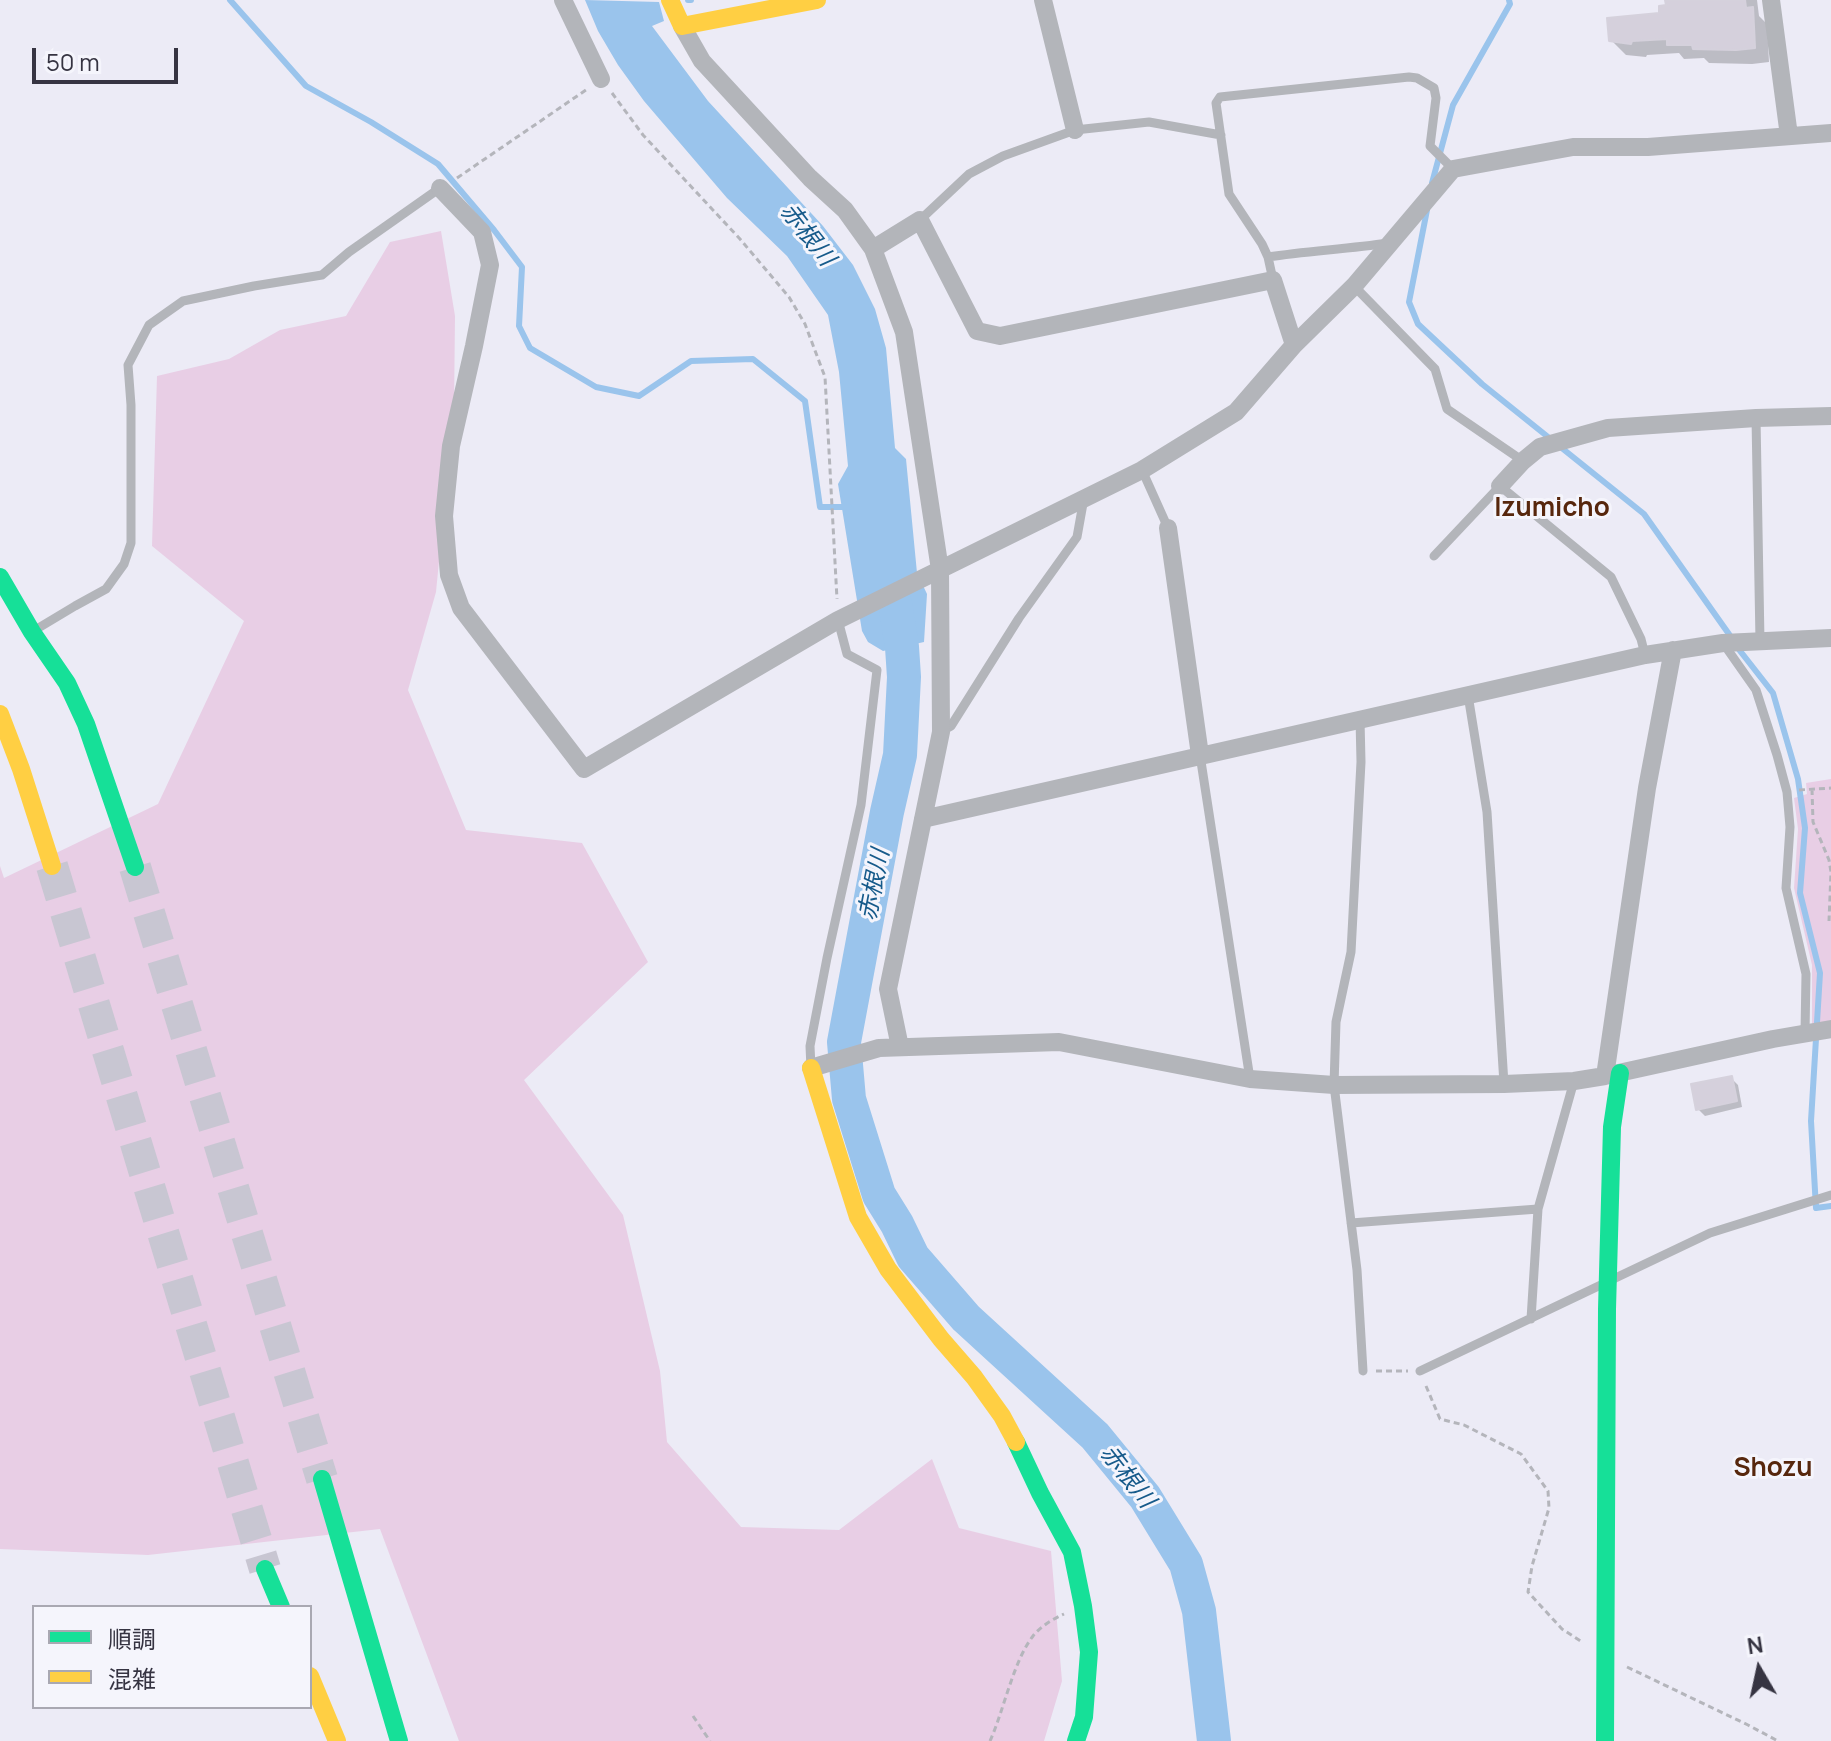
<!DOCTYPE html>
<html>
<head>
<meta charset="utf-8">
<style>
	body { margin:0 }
	#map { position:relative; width:1831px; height:1741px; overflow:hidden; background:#ecebf6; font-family:Manrope,"Noto Sans JP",sans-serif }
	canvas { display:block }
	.legend { position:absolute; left:32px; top:1605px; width:280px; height:104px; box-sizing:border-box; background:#f5f5fc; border:2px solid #a9a8b2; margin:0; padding:10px 14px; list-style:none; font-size:24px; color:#363442 }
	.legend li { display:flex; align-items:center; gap:16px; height:40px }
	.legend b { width:40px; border:2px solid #a9a8b2 }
	.north { position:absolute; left:1719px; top:1629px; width:80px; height:80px; -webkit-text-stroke:6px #f5f5fc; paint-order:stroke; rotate:351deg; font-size:22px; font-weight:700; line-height:32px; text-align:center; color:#363442 }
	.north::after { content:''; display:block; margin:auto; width:28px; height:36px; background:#363442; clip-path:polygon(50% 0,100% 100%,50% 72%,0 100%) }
	.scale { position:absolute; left:32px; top:48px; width:146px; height:36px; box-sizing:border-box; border:4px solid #363442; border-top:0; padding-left:10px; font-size:24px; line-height:28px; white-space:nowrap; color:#363442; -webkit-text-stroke:6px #f5f5fc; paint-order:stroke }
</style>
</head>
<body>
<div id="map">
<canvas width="1831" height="1741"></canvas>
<ul class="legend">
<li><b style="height:10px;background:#16e098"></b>順調</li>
<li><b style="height:10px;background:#ffcf43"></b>混雑</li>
</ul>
<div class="north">N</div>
<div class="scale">50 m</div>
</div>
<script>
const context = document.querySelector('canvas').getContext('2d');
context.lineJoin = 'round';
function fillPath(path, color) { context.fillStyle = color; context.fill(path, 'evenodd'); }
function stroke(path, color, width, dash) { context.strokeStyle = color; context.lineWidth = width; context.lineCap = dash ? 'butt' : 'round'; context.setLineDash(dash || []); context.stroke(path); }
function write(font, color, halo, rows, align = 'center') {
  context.font = font + ' Manrope,"Noto Sans JP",sans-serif'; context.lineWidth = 6; context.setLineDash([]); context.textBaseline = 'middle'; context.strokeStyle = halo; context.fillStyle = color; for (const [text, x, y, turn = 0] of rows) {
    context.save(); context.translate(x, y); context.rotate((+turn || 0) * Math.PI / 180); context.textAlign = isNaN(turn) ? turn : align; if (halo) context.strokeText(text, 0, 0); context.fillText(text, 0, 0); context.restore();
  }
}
const green = new Path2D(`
	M441 231 455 316 454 408 436 592 408 690 466 830 582 843 648 962 524 1080 623 1215 660 1371 667 1442 741 1527 839 1530 932 1459 959 1528 1051 1551 1062 1681 1044 1741H459L380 1529 148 1555 0 1549V866L4 878 158 804 244 621 152 546 157 376 229 359 280 330 346 316 390 242Z
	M1831 779V1022L1812 1025V965L1794 888 1798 829 1794 798 1807 794 1806 783Z`);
const water = new Path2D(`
	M585 0 659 2 664 21 652 26 708 101 823 226 853 265 875 309 886 348 895 448 906 459 917 573 927 594 924 642 883 651 868 642 862 631 838 484 848 466 839 372 828 315 787 256 727 198 644 101 618 65 598 31Z`);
const shadow = new Path2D(`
	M1667 0H1757L1759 16 1767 24 1769 62 1752 64 1709 63 1704 58 1684 59 1679 53 1647 55 1646 57 1626 55 1611 40 1661 15 1668 6Z
	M1731 1078 1738 1085 1742 1107 1705 1116 1698 1109Z`);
const stream = new Path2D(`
	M230 0 306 86 371 122 438 164 494 230 522 267 519 326 530 348 596 387 639 396 691 361 753 359 805 401 820 507H849
	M688 0H691
	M1432 183 1453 105 1510 4 1509 0
	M1427 210 1409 302 1418 324 1482 384 1644 514 1731 637
	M1737 647 1773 693 1798 779 1805 828 1800 893 1820 973 1811 1121 1816 1208 1831 1206`);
const river = new Path2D(`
	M895 603 902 647 904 677 900 755 887 812 844 1042 849 1099 879 1195 897 1224 913 1257 966 1318 1095 1436 1145 1497 1186 1564 1199 1611 1214 1741`);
const building = new Path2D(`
	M1665 0H1745L1746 8 1753 7 1755 48 1736 50 1693 49 1692 45H1667V39L1632 41 1631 44 1609 41 1607 18 1659 13V6L1666 5Z
	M1732 1076 1737 1101 1696 1110 1691 1084Z`);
const highwayTunnel = new Path2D(`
	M52 866 265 1569
	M135 867 322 1479`);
const path = new Path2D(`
	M612 93 643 135 740 239 789 297 805 324 825 377 837 599
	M457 178 586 90
	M1812 789 1813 822 1829 860 1831 872 1829 921
	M1799 790 1831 788
	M1376 1371H1408
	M1426 1386 1440 1419 1464 1425 1521 1454 1548 1491 1549 1508 1532 1566 1528 1592 1562 1629 1582 1642
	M1627 1667 1748 1725 1778 1741
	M693 1716 710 1741
	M990 1741C1004 1710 1013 1662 1033 1636 1041 1626 1053 1619 1064 1614`);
const lane = new Path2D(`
	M920 220 969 174 1003 156 1075 130 1149 122 1221 135
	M1268 257C1308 251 1348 249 1388 243
	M1273 280 1268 257 1262 244 1229 194 1216 103 1220 97 1409 77 1417 78 1434 88 1436 98 1430 146 1453 169
	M1354 286 1435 369 1447 409 1523 461
	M1756 418 1760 641
	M1142 470 1168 528
	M1434 556 1500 486 1611 577 1641 639 1645 655
	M35 630 75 606 106 589 124 564 131 543V405L128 365 149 325 183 301 254 286 322 275 349 252 440 188
	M1723 643 1756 690 1777 755 1787 792 1790 827 1786 888 1806 974 1805 1033
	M1468 695 1487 812 1504 1084
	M1360 719 1361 762 1351 952 1336 1022 1334 1085 1357 1270 1363 1371
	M942 731 951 726 1019 618 1077 537 1084 498
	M1200 755 1250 1079
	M811 1068 810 1046 827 958 861 805 877 670 847 654 838 620
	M1351 1223 1538 1209
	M1531 1319 1538 1209 1574 1081
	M1420 1371 1710 1233 1831 1195`);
const street = new Path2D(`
	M563 0 601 79
	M1043 0 1075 130
	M1771 0 1789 136
	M682 26 702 61 810 178 845 210 873 249 904 332 940 570 941 732 888 989 900 1047
	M440 188 482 232 490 265 474 346 451 446 444 516 449 575 461 608 584 769 838 620 1142 470 1236 412 1294 345 1354 286 1453 169 1573 147H1648L1831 133
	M873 249 920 220 977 331 1000 336 1273 280 1294 345
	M1500 486 1523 461 1540 447 1608 428 1756 418 1831 416
	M1168 528 1200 755
	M923 819 1645 655 1723 643 1831 638
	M811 1068 879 1048 1059 1042 1250 1079 1334 1085 1504 1084 1574 1081 1605 1076 1773 1039 1831 1029
	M1605 1076 1647 788 1673 650`);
const fast = new Path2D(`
	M0 577 32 632 67 683 86 724 135 867
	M1016 1442 1040 1493 1072 1552 1083 1606 1089 1652 1084 1717 1076 1741
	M322 1479 399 1741
	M265 1569 281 1607
	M1605 1741 1607 1309 1612 1127 1620 1073`);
const slow = new Path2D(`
	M670 0 682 26 817 0
	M0 714 21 769 52 866
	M811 1068 858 1217 888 1269 941 1339 974 1377 1002 1416 1016 1442
	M310 1676 337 1741`);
const waterNames = [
	["赤根川",807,235,52],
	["赤根川",875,885,-79],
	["赤根川",1127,1477,52]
];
const quarterNames = [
	["Izumicho",1552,509],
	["Shozu",1773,1469]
];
fillPath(green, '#e8cee5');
fillPath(water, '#9ac4ec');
fillPath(shadow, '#0003');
stroke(stream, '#9ac4ec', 6);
stroke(river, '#9ac4ec', 34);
fillPath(building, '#d5d0dc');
stroke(building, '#d5d1dc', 2);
stroke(highwayTunnel, '#c8c6d2', 32, [32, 16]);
stroke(path, '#b4b5bb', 3, [6, 4]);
stroke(lane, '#b3b5ba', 9);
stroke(street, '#b3b5ba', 18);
stroke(fast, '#16e098', 18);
stroke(slow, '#ffcf43', 18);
write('italic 24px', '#175b8b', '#f5f5fc', waterNames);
write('bold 26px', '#57270d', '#f5f5fc', quarterNames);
</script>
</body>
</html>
